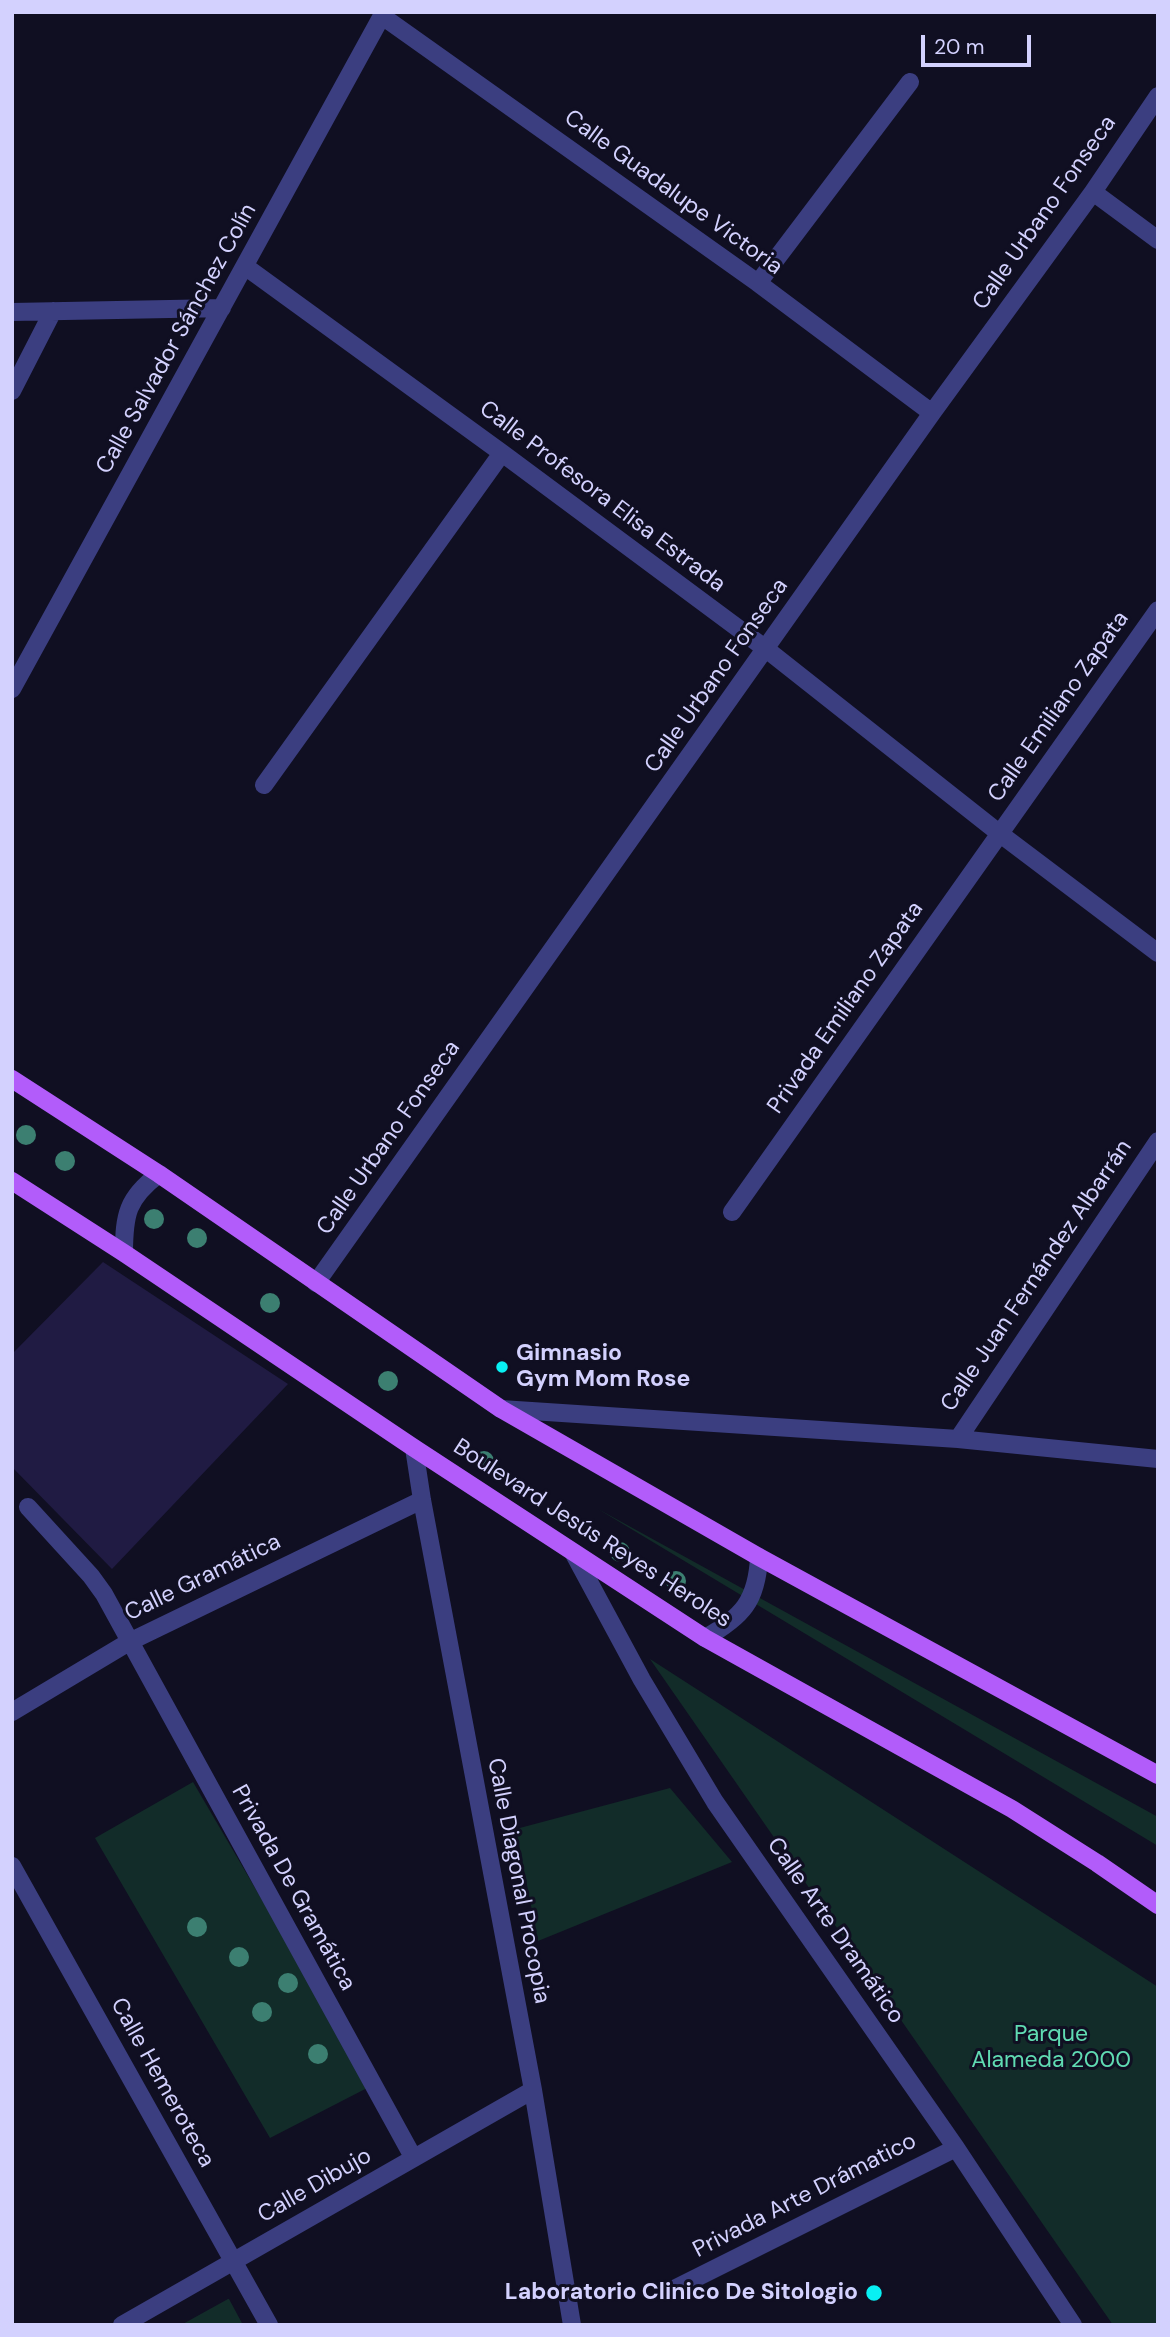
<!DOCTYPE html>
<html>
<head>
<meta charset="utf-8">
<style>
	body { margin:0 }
	#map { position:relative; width:1170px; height:2337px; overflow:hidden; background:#100f22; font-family:"DM Sans",sans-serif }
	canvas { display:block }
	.frame { position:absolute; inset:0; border:14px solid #d3d1fe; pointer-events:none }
	.scale { position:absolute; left:921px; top:35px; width:110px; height:32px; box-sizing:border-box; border:4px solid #d3d1fe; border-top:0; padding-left:9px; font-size:21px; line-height:24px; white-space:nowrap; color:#d3d1fe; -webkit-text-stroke:5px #100f22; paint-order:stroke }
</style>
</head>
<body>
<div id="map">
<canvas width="1170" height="2337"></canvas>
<div class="frame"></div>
<div class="scale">20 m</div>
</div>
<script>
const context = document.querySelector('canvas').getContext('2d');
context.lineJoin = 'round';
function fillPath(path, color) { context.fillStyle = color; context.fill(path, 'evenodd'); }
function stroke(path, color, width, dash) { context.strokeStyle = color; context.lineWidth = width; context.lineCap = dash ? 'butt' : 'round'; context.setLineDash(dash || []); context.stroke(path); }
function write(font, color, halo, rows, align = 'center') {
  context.font = font + ' "DM Sans",sans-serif'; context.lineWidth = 6; context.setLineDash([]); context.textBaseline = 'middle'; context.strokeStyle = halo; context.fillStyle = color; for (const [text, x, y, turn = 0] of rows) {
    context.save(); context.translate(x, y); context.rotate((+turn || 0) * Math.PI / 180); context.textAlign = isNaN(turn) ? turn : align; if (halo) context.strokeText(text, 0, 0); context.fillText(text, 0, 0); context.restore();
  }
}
const green = new Path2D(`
	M598 1509 1158 1817V1846Z
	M650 1659 1158 1987V2325H1113Z
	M193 1782 371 2086 270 2138 95 1838Z
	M670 1788 732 1862 538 1941 516 1829Z
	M229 2299 243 2325H181L228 2299Z`);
const building = new Path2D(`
	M103 1262 288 1384 112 1569 12 1467V1354Z`);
const minor = new Path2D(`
	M382 16 758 283 932 413
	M1093 192 1158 240
	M246 267 502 453 766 649 999 833 1158 953
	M758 283 910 82
	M12 312 222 308
	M12 391 53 311
	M12 689 384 12
	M264 785 502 453
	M732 1212 1158 610
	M124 1253C124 1215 127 1198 159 1174
	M316 1283 932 413 1093 192 1158 96
	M501 1409 958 1439 1158 1459
	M958 1439 1158 1141
	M414 1448 422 1500 533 2090 572 2325
	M28 1507 91 1576 104 1594 413 2157
	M574 1554 642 1680 715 1802 956 2148 1073 2325
	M705 1638C742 1617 757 1601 759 1557
	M12 1712 129 1642 422 1500
	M12 1866 269 2325
	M676 2288 956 2148
	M122 2325 533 2090`);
const major = new Path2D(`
	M12 1079 159 1174 501 1409 759 1557 1158 1775
	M12 1181 124 1253 414 1448 705 1638 1012 1809 1097 1863 1158 1905`);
const trees = [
	[26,1135],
	[65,1161],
	[154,1219],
	[197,1238],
	[270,1303],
	[388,1381],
	[484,1461],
	[620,1552],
	[676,1581],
	[197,1927],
	[239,1957],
	[288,1983],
	[262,2012],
	[318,2054]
];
const markers = [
	[502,1367,7,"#08f0f3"],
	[874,2293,9,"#08f0f3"]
];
const streetNames = [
	["Calle Guadalupe Victoria",673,193,36],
	["Calle Urbano Fonseca",1045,213,-55],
	["Calle Salvador Sánchez Colín",177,339,-61],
	["Calle Profesora Elisa Estrada",602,497,37],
	["Calle Urbano Fonseca",717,676,-55],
	["Calle Emiliano Zapata",1059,707,-55],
	["Privada Emiliano Zapata",846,1008,-55],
	["Calle Urbano Fonseca",389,1138,-55],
	["Calle Juan Fernández Albarrán",1037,1276,-56],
	["Boulevard Jesús Reyes Heroles",592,1534,33],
	["Calle Gramática",203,1578,-26],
	["Calle Diagonal Procopia",518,1881,79],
	["Privada De Gramática",293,1888,61],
	["Calle Arte Dramático",835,1931,55],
	["Calle Hemeroteca",162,2083,61],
	["Calle Dibujo",315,2186,-30],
	["Privada Arte Drámatico",805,2196,-27]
];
const poiNames = [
	["Gimnasio",516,1354],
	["Gym Mom Rose",516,1380],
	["Laboratorio Clinico De Sitologio",858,2293,"right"]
];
const parkNames = [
	["Parque",1051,2035],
	["Alameda 2000",1051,2061]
];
fillPath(green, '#122c29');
fillPath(building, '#201b43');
stroke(minor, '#3b3e80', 18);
stroke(major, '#b25cfa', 18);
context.fillStyle = '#3c7f71';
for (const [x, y] of trees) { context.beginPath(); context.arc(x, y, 10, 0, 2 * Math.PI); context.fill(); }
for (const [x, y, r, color] of markers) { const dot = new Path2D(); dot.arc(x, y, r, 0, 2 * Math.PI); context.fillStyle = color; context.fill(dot); stroke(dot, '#100f22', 2.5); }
write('23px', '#d3d1fe', '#100f22', streetNames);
write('bold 23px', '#d3d1fe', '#100f22', poiNames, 'left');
write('23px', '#60dbb2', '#100f22', parkNames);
</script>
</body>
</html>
